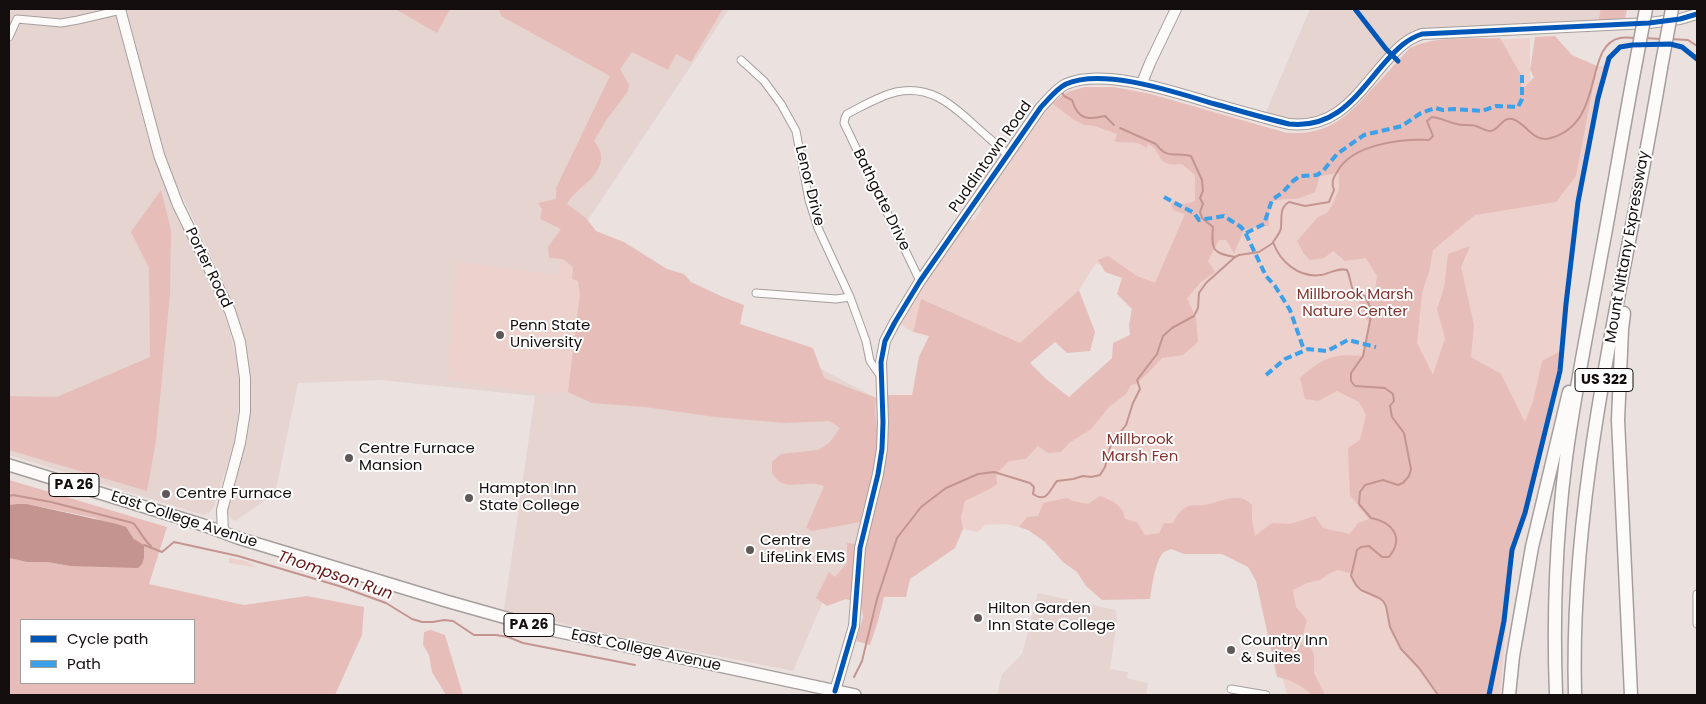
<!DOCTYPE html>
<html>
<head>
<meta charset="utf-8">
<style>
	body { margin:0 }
	#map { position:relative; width:1706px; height:704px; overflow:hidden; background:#ebe2e0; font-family:Poppins,sans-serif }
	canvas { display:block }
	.frame { position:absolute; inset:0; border:10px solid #130d0d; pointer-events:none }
	.legend { position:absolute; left:20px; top:619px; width:175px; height:65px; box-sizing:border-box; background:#fff; border:1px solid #a19e9e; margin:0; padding:6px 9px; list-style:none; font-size:15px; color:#130d0d }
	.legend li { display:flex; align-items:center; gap:10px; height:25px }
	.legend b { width:25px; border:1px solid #a19e9e }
</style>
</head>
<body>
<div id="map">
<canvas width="1706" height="704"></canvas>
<div class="frame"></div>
<ul class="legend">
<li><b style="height:6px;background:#0057b8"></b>Cycle path</li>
<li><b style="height:6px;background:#3da1e9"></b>Path</li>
</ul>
</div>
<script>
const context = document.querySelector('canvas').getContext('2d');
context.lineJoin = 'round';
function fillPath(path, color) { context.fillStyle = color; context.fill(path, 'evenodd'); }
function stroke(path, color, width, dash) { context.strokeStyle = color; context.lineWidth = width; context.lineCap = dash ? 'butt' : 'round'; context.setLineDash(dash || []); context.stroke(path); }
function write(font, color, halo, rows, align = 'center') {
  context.font = font + ' Poppins,sans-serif'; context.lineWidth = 4; context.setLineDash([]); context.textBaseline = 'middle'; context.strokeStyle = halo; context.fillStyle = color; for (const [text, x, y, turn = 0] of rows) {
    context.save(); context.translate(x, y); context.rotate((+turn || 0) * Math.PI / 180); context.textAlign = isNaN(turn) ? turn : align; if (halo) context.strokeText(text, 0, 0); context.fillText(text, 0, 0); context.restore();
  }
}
const built = new Path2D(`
	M9 9H114L148 138 158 168 175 208 219 300 229 329 237 361 240 386 238 416 233 447 214 506 209 513 203 515 193 512 9 455Z
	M126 9H729L584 226 738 325 880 400 881 424 875 468 866 500 857 553 830 585 793 671 607 634 504 610 535 396 380 380 298 383 274 499 269 498 235 521 232 519 227 513V506L243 454 249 427 251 380 246 342 237 314 228 292 174 179 162 145Z
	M1310 9H1627L1625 21 1425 31 1344 104 1319 119 1296 121 1265 114Z
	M1038 593 1116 610 1117 620 1110 669 1128 672 1127 678 1148 683 1146 695H997L1002 674 1022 654Z`);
const green = new Path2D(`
	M1530 38V206L1591 93 1597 66H1607C1581 159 1570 255 1562 350L1542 361 1533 401 1526 423 1524 422 1500 695H1287L1272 635 1241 525 1164 523 1159 533 1145 535 1137 522 1043 504 1038 516 1027 517 1019 527 1005 524 985 525 978 532 963 529 961 517 965 501C975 495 987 492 996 484V474L1009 460 1026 459 1038 446 1048 453 1106 384 1171 294 1096 263 1079 290 1061 306 1018 358 918 311 913 332 899 324 920 288 964 226 969 221 975 219 981 210V205L983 199 1052 103 1055 105 1265 127 1287 133H1314L1336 127 1419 44Z
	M560 259H563L574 267 580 294 568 392 538 393 448 380 456 261 558 275Z
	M229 557C235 560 240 559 246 561 250 563 254 566 258 568L229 563Z`);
const forest = new Path2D(`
	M395 9H450L437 33Z
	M499 9H723L691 62 676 54 668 70 632 52 620 69 629 85 628 91 605 122 594 141C597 145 601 151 601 155 603 177 575 188 567 204L586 218 596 231 624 242 667 269 684 274 691 282 723 297 744 305 740 324 813 348 824 378 876 398C873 413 878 427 878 441 876 469 866 496 860 522L812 531 806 528 824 486C810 480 792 489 780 482 777 480 774 476 772 473V462L781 454 818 450 829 443 840 428 830 421 785 423 715 417 645 407 592 403 568 392 580 294 578 281 572 279 573 267 563 259 549 258 548 247 561 229 540 219 542 209 538 203 556 199V188L610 76 501 16Z
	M1601 9H1627L1624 24 1597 26Z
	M1555 36 1572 55 1597 66 1576 176 1556 202 1475 215 1433 250 1429 272 1422 293 1417 343 1433 375 1445 338 1437 309 1444 288 1448 254 1470 246 1461 267 1474 325 1471 357 1501 374 1525 422 1533 401 1542 361 1562 350 1548 424 1525 513 1512 550 1504 621 1489 695H1438L1419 668 1401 649 1390 627 1386 606 1383 601 1356 585 1350 573 1338 570 1330 573 1320 580 1307 583 1293 590 1296 607 1307 620 1301 642 1304 647 1311 648 1314 655V673L1325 695H1312C1301 685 1292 680 1277 677L1256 581 1248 567 1222 554H1184L1171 549C1169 550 1166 551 1164 552 1155 560 1152 587 1150 599L1102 600 1086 586 1077 572 1063 562 1045 542 1028 530 1019 527 1027 517 1038 516 1043 503 1067 498 1073 501 1088 504 1100 496C1113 501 1123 505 1125 519L1137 522 1145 535 1159 533 1164 523H1173C1176 518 1179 511 1185 508 1191 504 1197 506 1204 505 1221 503 1237 490 1252 505V520L1255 536 1272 523 1290 524 1315 516 1323 528 1350 534 1358 523 1369 519 1350 495 1348 448 1360 440 1366 415 1359 402 1337 391 1318 401 1305 399 1300 378C1321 359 1333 353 1362 356L1369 322 1362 315 1358 295 1374 300 1377 276 1366 258 1345 261 1333 251 1324 258 1310 260 1304 254 1297 241 1318 217 1327 213 1331 207 1339 190V173L1320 176 1315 192 1297 199H1285L1272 201 1269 212V226H1260L1244 230 1234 253 1226 240H1219L1208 261 1215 272 1201 282 1187 298 1196 319 1198 342 1183 355 1162 358 1138 383 1131 385 1126 394 1109 407 1091 429 1069 443 1061 452 1048 453 1038 446 1026 459 1009 461 996 474 997 484C987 492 976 495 965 501L961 517 963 529 955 548 910 579 906 597H884L878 621 870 645 856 641 863 617 861 604 846 599 827 606 816 598 829 572 835 577 847 563V543L863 545 888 418 887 395H912L919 357 929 336 913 332 921 299 1020 343 1079 290 1095 332 1090 351 1067 353 1055 342 1030 363 1046 379 1069 397 1112 358 1113 343 1130 335 1129 325 1132 309 1117 294 1122 278 1105 272 1098 260 1108 256 1137 276 1155 283 1185 214 1173 210 1171 205 1174 201C1182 205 1187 204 1195 201V175L1182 164C1153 167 1165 152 1148 144L1146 148C1134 138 1126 145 1115 141L1117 134 1095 126 1085 125 1074 120 1052 103 1067 92 1085 87H1114L1151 94 1287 133C1327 135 1345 119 1370 91 1384 77 1396 62 1410 48 1435 35 1473 39 1500 38L1522 77 1520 93 1534 77 1530 70 1535 37Z
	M161 190 171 230 170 294 156 440 147 491 9 450V396L57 397 150 357 149 268 131 232Z
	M9 480 167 527 149 584 244 605 307 596 364 607 362 635 335 695H9V558L27 562H47L70 566 142 564 144 545 135 540 131 534 95 518 27 504 9 505ZM21 620H194V683H21Z
	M431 630 445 635 463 695H446L432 672 429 655 423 645 424 632Z`);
const water = new Path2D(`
	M17 504H27L117 524 126 527 134 539 144 545V558L142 564 138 568 70 566 47 562H27L9 558V505Z`);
const stream = new Path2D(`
	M1645 38 1661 39
	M1670 39 1688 40 1697 46
	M1061 90 1064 96 1072 100C1078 120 1088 120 1105 116L1114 125
	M1120 128 1156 144C1168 161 1177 151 1191 156L1202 180 1203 191 1200 198 1203 204 1200 212 1202 218 1213 227C1211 251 1213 253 1235 257
	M9 496 13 495 51 502 133 523C140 530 142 538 151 546
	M144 545 162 552 174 542 238 556 339 586 386 603 412 619 422 622H433L444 620 453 621 474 635H496L508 637 523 643 635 665
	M854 677 862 661 877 599 897 538 921 507 946 488 978 474 994 472 1030 483 1034 487 1033 494C1047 504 1050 489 1057 481L1073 479 1083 476 1091 477 1100 475 1105 467 1111 444 1126 425 1133 403 1140 389 1137 380 1157 354 1163 336 1172 328 1194 316 1198 308 1199 293 1206 283 1235 257 1239 255 1259 252 1273 243
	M1438 695 1419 668 1401 649 1390 627 1386 606 1383 601 1379 598 1361 590 1356 585 1351 576 1357 550 1361 547 1369 546 1382 557H1389C1405 537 1392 522 1371 518L1359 504 1360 492 1365 485 1383 480 1398 485 1403 483 1409 476 1411 469 1404 433 1392 417 1390 406 1394 401 1393 394 1385 388 1355 386 1351 381V373L1363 356 1372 311 1365 296 1355 294C1350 286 1351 278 1347 270 1337 267 1330 274 1321 275 1299 278 1280 262 1273 242 1276 238 1280 233 1281 228 1282 218 1279 208 1289 202L1305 206 1329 202 1334 190C1331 183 1333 178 1337 172 1352 144 1400 139 1429 140L1433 136 1427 121 1432 117C1442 118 1447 122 1457 124 1463 126 1470 124 1476 126 1480 127 1485 131 1490 131 1500 131 1502 114 1515 120 1528 126 1534 143 1551 138 1606 123 1583 45 1620 38 1625 37 1631 38 1636 38`);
const street = new Path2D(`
	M9 37 17 19 61 23 78 20 121 10
	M741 60 764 81 781 104 796 131 809 200 818 228 850 297 866 341 870 361 882 378
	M920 281 844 123 845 118 847 114C863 106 879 96 896 92 928 85 949 102 971 122 983 133 996 144 1008 155
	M756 293 836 299 850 297
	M1697 594V624
	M1231 689 1266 695`);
const secondary = new Path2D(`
	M120 9 159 155 178 205 230 311 240 342 245 378V412L240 443 222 510 223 532
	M1142 83 1150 63 1176 9
	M835 691 854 626 860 548 878 474 882 449 883 422 881 362 885 341 895 322 920 281 1041 107C1049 99 1056 89 1066 84 1104 67 1177 93 1215 104 1240 111 1264 118 1289 124 1339 129 1358 92 1388 59 1398 48 1407 39 1422 34L1649 23 1680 19 1697 14`);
const primary = new Path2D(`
	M9 465 203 525 238 538 446 601 542 628 855 695`);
const highway = new Path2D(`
	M1624 313 1622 329 1618 420 1631 695
	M1509 695 1513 656 1532 547 1569 392
	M1556 695C1553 616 1556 536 1566 458 1575 390 1589 323 1601 256 1613 193 1623 130 1635 67
	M1575 695C1569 483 1627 276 1661 68`);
const highwayBridge = new Path2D(`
	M1635 67 1646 9
	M1661 68 1672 9`);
const quiet = new Path2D(`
	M1164 197 1194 213 1199 220 1224 216 1241 227 1245 232 1266 276 1275 286 1290 310 1304 350
	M1246 233 1264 224 1272 200 1283 192 1293 181 1300 176 1317 175 1323 171 1337 154 1364 135 1402 126 1421 113 1435 108 1443 110 1454 109 1482 111 1496 106 1518 107 1522 99V71
	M1266 375 1285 359 1308 349 1327 351 1348 340 1376 347`);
const cycleway = new Path2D(`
	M1355 9 1386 49 1398 61
	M835 691 854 626 860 548 878 474 882 449 883 422 881 362 885 341 895 322 920 281 1041 107C1049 99 1056 89 1066 84 1104 67 1177 93 1215 104 1240 111 1264 118 1289 124 1339 129 1358 92 1388 59 1398 48 1407 39 1422 34L1649 23 1680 19 1697 14
	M1489 695 1504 621 1512 550 1525 513 1560 371 1566 304 1578 202 1598 98 1609 58 1620 47 1632 45 1670 44 1682 47 1697 59`);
const markers = [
	[500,335,5,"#5f5857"],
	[349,458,5,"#5f5857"],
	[166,494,5,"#5f5857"],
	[469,498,5,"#5f5857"],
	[750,550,5,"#5f5857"],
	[978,618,5,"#5f5857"],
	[1231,650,5,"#5f5857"]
];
const shields = [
	[1604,380,58],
	[74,485,50],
	[529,625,50]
];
const shieldNames = [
	["US 322",1604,380],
	["PA 26",74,485],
	["PA 26",529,625]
];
const streetNames = [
	["Puddintown Road",991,157,-55],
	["Lenor Drive",809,186,76],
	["Bathgate Drive",881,200,64],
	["Mount Nittany Expressway",1628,247,-80],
	["Porter Road",208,268,64],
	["East College Avenue",184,520,18],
	["East College Avenue",646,651,12]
];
const parkNames = [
	["Millbrook Marsh",1355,295],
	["Nature Center",1355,312],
	["Millbrook",1140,440],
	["Marsh Fen",1140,457]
];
const poiNames = [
	["Penn State",510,326],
	["University",510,343],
	["Centre Furnace",359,449],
	["Mansion",359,466],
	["Hampton Inn",479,489],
	["State College",479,506],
	["Centre Furnace",176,494],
	["Centre",760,541],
	["LifeLink EMS",760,558],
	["Hilton Garden",988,609],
	["Inn State College",988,626],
	["Country Inn",1241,641],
	["& Suites",1241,658]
];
const waterNames = [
	["Thompson Run",335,576,19]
];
fillPath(built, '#e6d4d0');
fillPath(green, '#edd1cd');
fillPath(forest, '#e6bdb8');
fillPath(water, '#c49590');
stroke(stream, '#c49590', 2);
stroke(street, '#a59e9d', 9);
stroke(secondary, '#a59e9d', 12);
stroke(primary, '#a59e9d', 14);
stroke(highway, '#a59e9d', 15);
stroke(street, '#fcfbfa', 7);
stroke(secondary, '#fcfbfa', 10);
stroke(primary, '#fcfbfa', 11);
stroke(highway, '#fcfbfa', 12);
stroke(highwayBridge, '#a59e9d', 15, []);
stroke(highwayBridge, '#fcfbfa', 12);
stroke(quiet, '#3da1e9', 4, [8, 4]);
stroke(cycleway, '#0057b8', 5);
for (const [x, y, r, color] of markers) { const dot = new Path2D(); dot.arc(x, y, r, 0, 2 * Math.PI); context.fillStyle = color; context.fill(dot); stroke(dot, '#fff', 2); }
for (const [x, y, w] of shields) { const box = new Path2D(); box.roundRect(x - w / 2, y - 11.5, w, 23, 4); context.fillStyle = '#fff'; context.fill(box); stroke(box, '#130d0d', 1); }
write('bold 14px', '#130d0d', null, shieldNames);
write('15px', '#130d0d', '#fff', streetNames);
write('15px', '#84342f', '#fff', parkNames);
write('15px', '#130d0d', '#fff', poiNames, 'left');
write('italic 16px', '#641614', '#fff', waterNames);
</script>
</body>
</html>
